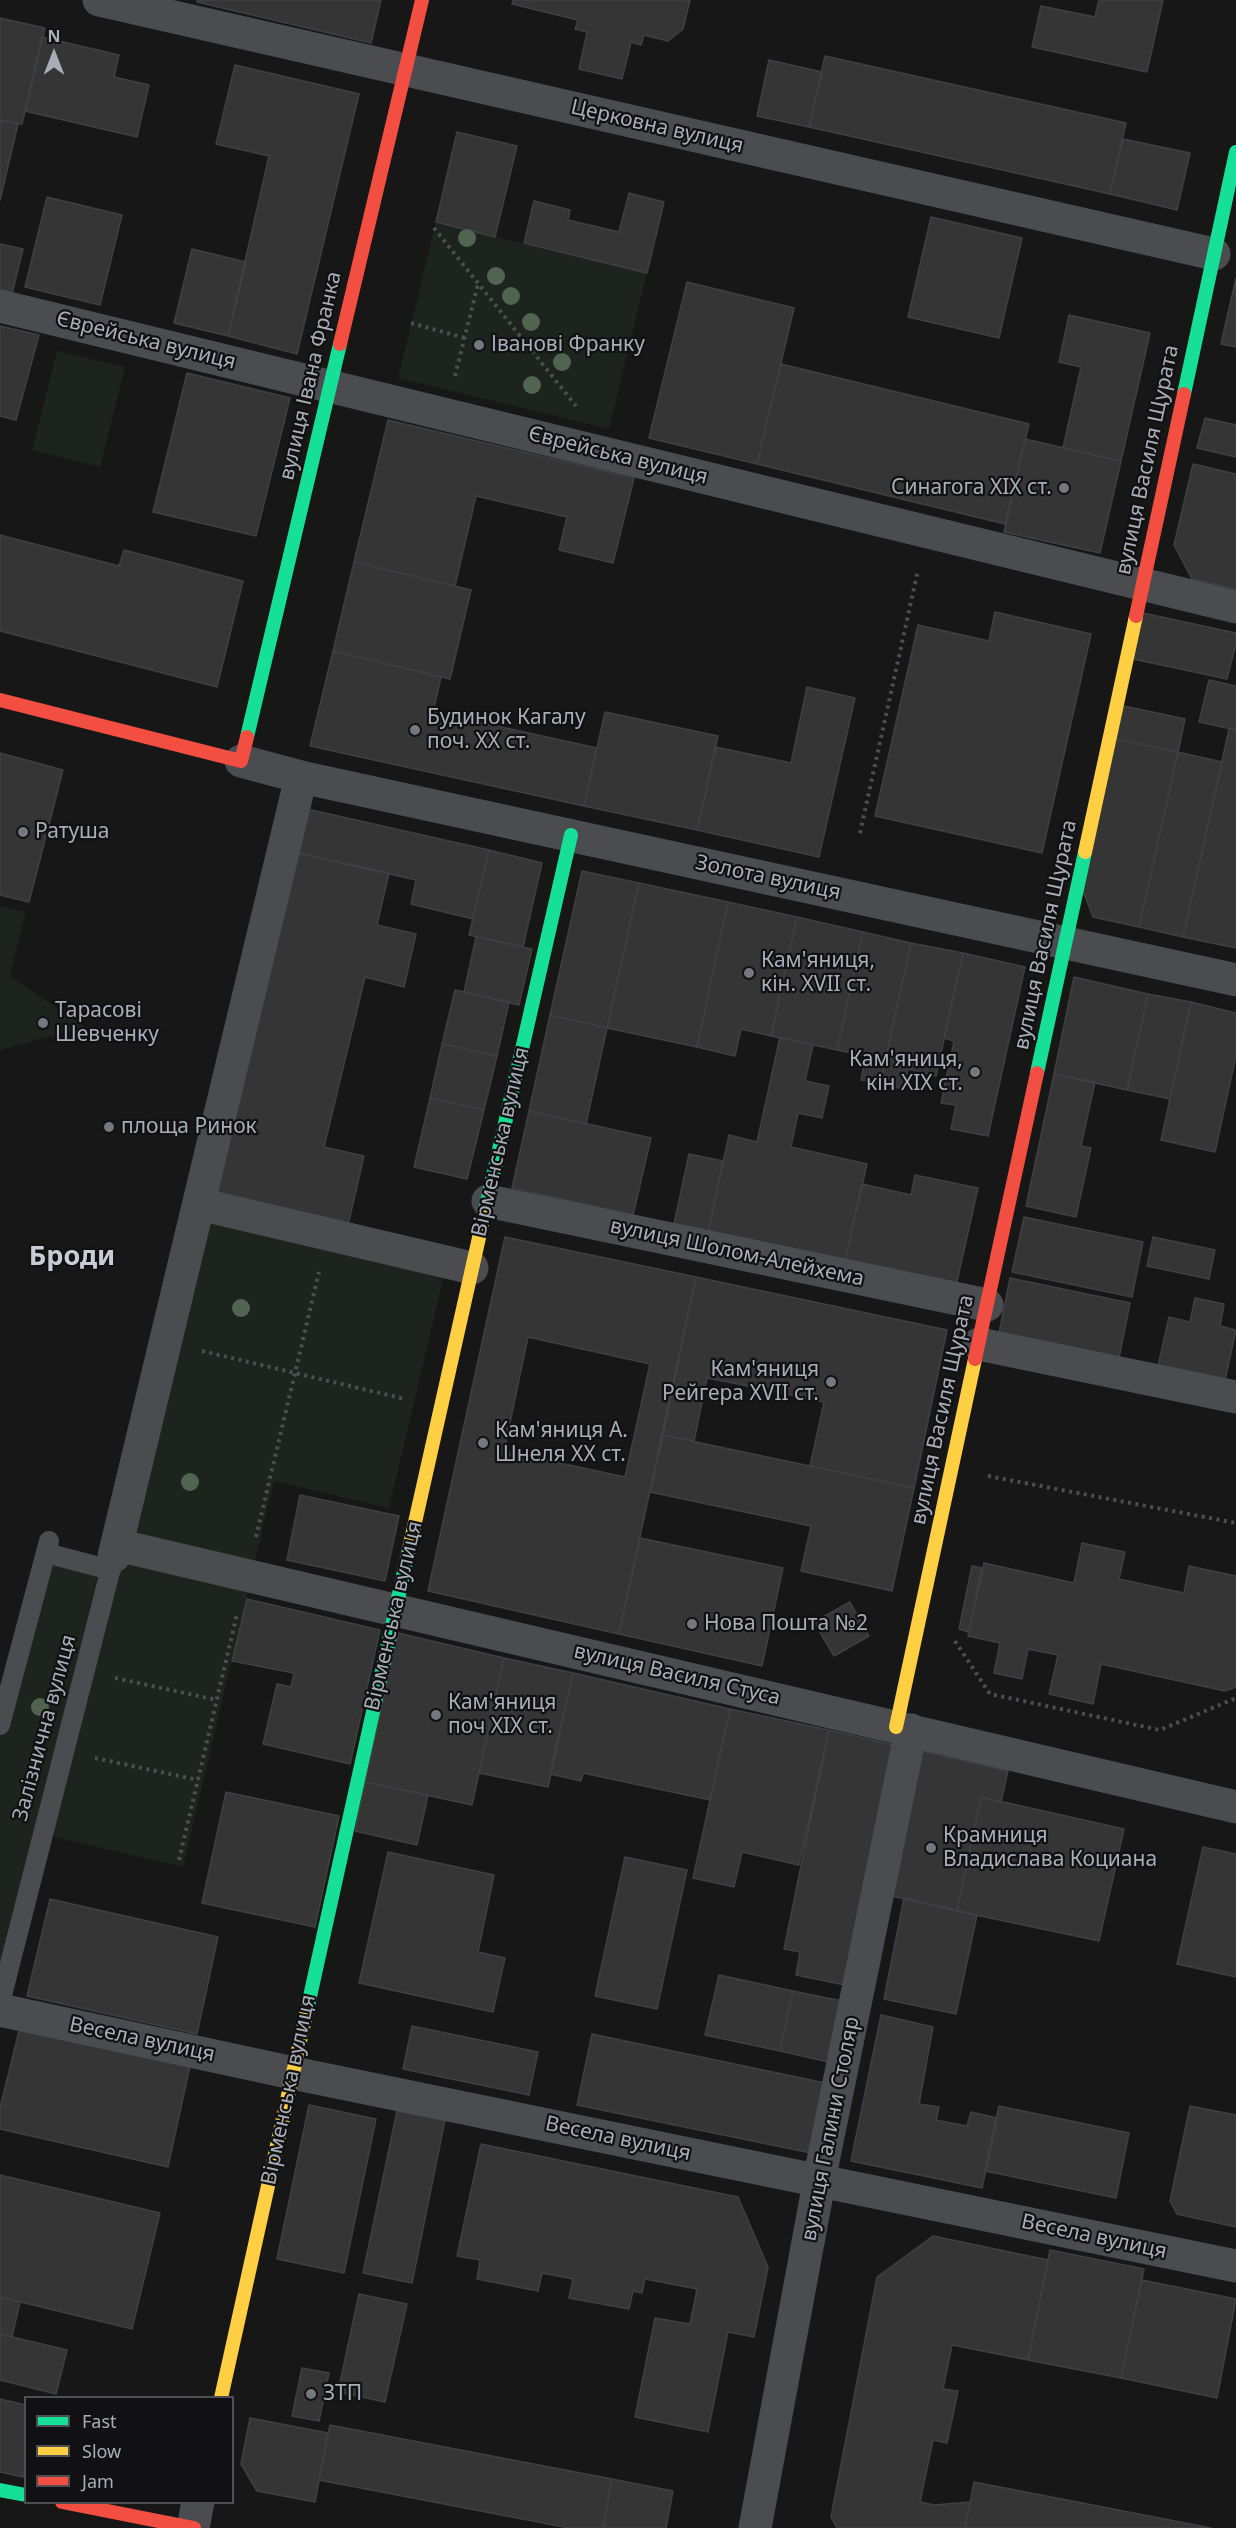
<!DOCTYPE html>
<html>
<head>
<meta charset="utf-8">
<style>
	body { margin:0 }
	#map { position:relative; width:1236px; height:2528px; overflow:hidden; background:#171717; font-family:"Noto Sans",sans-serif }
	canvas { display:block }
	.legend { position:absolute; left:24px; top:2396px; width:210px; height:108px; box-sizing:border-box; background:#111113; border:2px solid #4d4f55; margin:0; padding:8px 10px; list-style:none; font-size:18px; color:#a8adb8 }
	.legend li { display:flex; align-items:center; gap:12px; height:30px }
	.legend b { width:30px; border:2px solid #4d4f55 }
	.north { position:absolute; left:24px; top:24px; width:60px; height:60px; -webkit-text-stroke:4px #111113; paint-order:stroke; rotate:0deg; font-size:16px; font-weight:700; line-height:24px; text-align:center; color:#a8adb8 }
	.north::after { content:''; display:block; margin:auto; width:21px; height:27px; background:#a8adb8; clip-path:polygon(50% 0,100% 100%,50% 72%,0 100%) }
</style>
</head>
<body>
<div id="map">
<canvas width="1236" height="2528"></canvas>
<ul class="legend">
<li><b style="height:8px;background:#16e098"></b>Fast</li>
<li><b style="height:8px;background:#ffcf43"></b>Slow</li>
<li><b style="height:8px;background:#f24e42"></b>Jam</li>
</ul>
<div class="north">N</div>
</div>
<script>
const context = document.querySelector('canvas').getContext('2d');
context.lineJoin = 'round';
function fillPath(path, color) { context.fillStyle = color; context.fill(path, 'evenodd'); }
function stroke(path, color, width, dash) { context.strokeStyle = color; context.lineWidth = width; context.lineCap = dash ? 'butt' : 'round'; context.setLineDash(dash || []); context.stroke(path); }
function write(font, color, halo, rows, align = 'center') {
  context.font = font + ' "Noto Sans",sans-serif'; context.lineWidth = 4.5; context.setLineDash([]); context.textBaseline = 'middle'; context.strokeStyle = halo; context.fillStyle = color; for (const [text, x, y, turn = 0] of rows) {
    context.save(); context.translate(x, y); context.rotate((+turn || 0) * Math.PI / 180); context.textAlign = isNaN(turn) ? turn : align; if (halo) context.strokeText(text, 0, 0); context.fillText(text, 0, 0); context.restore();
  }
}
const green = new Path2D(`
	M436 222 647 273 609 429 398 378Z
	M57 351 125 367 100 467 32 450Z
	M0 906 26 912 10 976 85 1027 0 1050Z
	M199 1204 447 1263 389 1508 274 1481 183 1867 42 1834 0 2002V1725L46 1553 111 1570Z`);
const building = new Path2D(`
	M197 0H381L371 43 197 2Z
	M513 0H690L683 29 668 41 644 35 641 45 631 42 622 79 579 69 587 32 575 29 578 20 512 4Z
	M1099 0H1163L1147 72 1032 47 1041 6 1095 17Z
	M0 18 45 28 22 124 0 120Z
	M42 37 119 55 114 77 149 85 137 137 25 111Z
	M825 56 1126 123 1110 194 809 127Z
	M769 60 822 72 809 127 757 116Z
	M235 65 359 94 297 354 228 336 269 156 216 144Z
	M0 120 18 124 0 200Z
	M457 132 517 146 495 237 436 222Z
	M1123 139 1190 153 1177 210 1110 194Z
	M629 193 664 202 647 273 524 243 534 201 570 210 568 220 619 232Z
	M47 197 122 215 100 305 25 287Z
	M931 217 1022 238 999 338 908 317Z
	M0 244 23 249 11 298 0 295Z
	M192 249 246 262 228 336 174 323Z
	M1236 278V347L1221 344Z
	M687 282 794 308 757 464 649 438Z
	M1069 315 1150 333 1121 461 1063 448 1081 367 1059 362Z
	M0 326 39 335 16 420 0 416Z
	M781 364 1029 424 1005 524 757 464Z
	M187 373 290 398 256 536 153 512Z
	M1205 418 1236 425V457L1197 448Z
	M388 420 634 478 613 563 559 550 567 517 476 496 455 586 354 562Z
	M1025 439 1121 461 1100 553 1004 532Z
	M1193 464 1236 474V589L1192 579 1174 545Z
	M0 535 119 566 124 550 243 581 217 687 0 631Z
	M354 562 471 590 450 679 333 651Z
	M995 612 1091 634 1042 853 875 816 918 625 989 641Z
	M1143 613 1236 633V644L1227 679 1133 659Z
	M333 651 441 677 433 712 597 748 584 806 310 746Z
	M1209 680 1236 686V730L1199 722Z
	M807 687 855 698 819 857 697 830 716 747 791 763Z
	M1124 706 1185 719 1178 752 1116 739Z
	M605 712 718 736 697 830 584 806Z
	M1229 729 1236 730V948L1183 937Z
	M1116 739 1178 752 1139 927 1093 917 1083 891Z
	M1178 752 1222 762 1183 937 1139 927Z
	M0 753 63 770 29 902 0 895Z
	M307 809 489 850 473 919 411 904 416 880 284 850Z
	M284 850 389 873 377 925 416 934 404 987 365 977 324 1147 364 1156 345 1238 199 1204Z
	M489 850 542 863 523 947 469 935Z
	M582 871 639 883 607 1028 550 1015Z
	M639 883 728 902 697 1047 607 1028Z
	M728 902 797 917 771 1036 741 1029 735 1056 697 1047Z
	M797 917 863 932 837 1050 771 1036Z
	M863 932 911 943 880 1084 861 1080 866 1056 837 1050Z
	M476 937 532 949 519 1005 464 992Z
	M911 943 963 953 936 1076 908 1069 903 1089 880 1084Z
	M963 953 1025 967 988 1136 951 1129 956 1105 941 1103 954 1041 944 1038Z
	M1074 977 1148 994 1127 1090 1054 1074Z
	M455 990 509 1002 497 1056 442 1044Z
	M1148 994 1191 1002 1170 1099 1127 1090Z
	M1191 1002 1236 1013V1056L1215 1152 1161 1140Z
	M550 1015 607 1028 586 1124 529 1111Z
	M780 1037 813 1045 805 1081 829 1086 822 1118 798 1113 791 1147 867 1164 845 1261 708 1232 729 1135 757 1142Z
	M442 1044 497 1056 484 1110 430 1098Z
	M1054 1074 1095 1082 1081 1146 1091 1148 1076 1217 1026 1206Z
	M430 1098 484 1110 467 1179 414 1167Z
	M529 1111 651 1138 633 1215 512 1188Z
	M689 1154 723 1161 708 1232 674 1224Z
	M915 1175 978 1188 956 1286 845 1261 862 1184 911 1195Z
	M1024 1217 1143 1242 1132 1297 1012 1272Z
	M505 1237 696 1277 619 1634 428 1591ZM528 1337 650 1364 625 1477 504 1451Z
	M1153 1237 1215 1250 1209 1279 1147 1266Z
	M696 1277 947 1330 914 1488 810 1466 824 1402 743 1385 707 1378 694 1441 663 1435Z
	M1010 1278 1130 1303 1119 1358 999 1333Z
	M1195 1298 1224 1304 1220 1326 1236 1330 1225 1380 1158 1366 1169 1317 1190 1322Z
	M663 1435 914 1488 892 1591 801 1571 811 1526 650 1492Z
	M300 1495 399 1516 385 1581 287 1560Z
	M640 1538 783 1568 762 1666 619 1634Z
	M1082 1543 1125 1552 1119 1579 1184 1593 1189 1566 1236 1576V1687L1225 1691 1101 1664 1093 1704 1049 1694 1058 1655 1028 1649 1022 1679 994 1673 1000 1643 968 1636 984 1563 1074 1583Z
	M972 1566 982 1568 969 1632 959 1629Z
	M247 1599 380 1630 350 1764 263 1744 277 1684 291 1687 294 1673 232 1661Z
	M850 1602 869 1636 834 1656 814 1622Z
	M398 1633 504 1658 472 1805 365 1782Z
	M504 1658 573 1673 548 1787 479 1773Z
	M573 1673 730 1709 710 1800 583 1773 581 1781 550 1774Z
	M730 1709 829 1730 799 1865 742 1852 734 1887 693 1878Z
	M829 1730 894 1745 845 1985 796 1975 800 1952 784 1949Z
	M914 1749 1008 1771 1001 1802 981 1797 957 1911 883 1894Z
	M365 1782 428 1795 417 1845 355 1831Z
	M226 1792 339 1816 315 1927 202 1903Z
	M981 1797 1124 1829 1099 1941 957 1911Z
	M1203 1847 1236 1854V1977L1177 1964Z
	M388 1852 494 1875 478 1952 505 1958 493 2012 359 1983Z
	M625 1857 687 1870 657 2009 595 1996Z
	M904 1898 977 1915 956 2014 884 1999Z
	M50 1899 218 1937 197 2034 27 1996Z
	M719 1975 793 1991 780 2051 705 2035Z
	M793 1991 842 2001 829 2062 780 2051Z
	M881 2015 933 2027 919 2104 939 2107 936 2120 967 2126 971 2112 997 2118 982 2188 851 2161Z
	M412 2026 538 2052 529 2095 403 2069Z
	M20 2027 190 2066 168 2167 0 2129V2108Z
	M592 2034 825 2083 811 2153 577 2105Z
	M309 2105 376 2119 344 2273 277 2259Z
	M999 2106 1129 2133 1116 2198 985 2171Z
	M1190 2106 1236 2115V2227L1177 2214 1170 2201Z
	M397 2111 445 2120 412 2283 363 2273Z
	M481 2144 738 2197 768 2267 754 2337 728 2332 708 2432 635 2417 655 2318 690 2324 697 2289 645 2279 642 2293 633 2291 629 2309 569 2298 573 2279 542 2273 538 2291 477 2279 480 2260 457 2256Z
	M0 2175 160 2213 132 2329 0 2297Z
	M933 2236 1048 2260 1028 2360 952 2345 943 2389 958 2391 947 2443 933 2440 920 2502 934 2505 970 2502 965 2528H837L831 2517 877 2277Z
	M1050 2250 1144 2269 1121 2378 1028 2360Z
	M1142 2280 1236 2299 1217 2398 1121 2378Z
	M359 2294 407 2304 385 2402 338 2392Z
	M0 2297 20 2302 12 2337 0 2334Z
	M0 2334 67 2350 56 2394 0 2380Z
	M302 2368 329 2373 319 2421 292 2416Z
	M0 2399 26 2405V2463L23 2477 0 2472Z
	M250 2418 328 2433 315 2502 257 2491 241 2464Z
	M330 2425 612 2479 603 2528H569L319 2480Z
	M612 2479 673 2491 666 2528H603Z
	M974 2482 1211 2528H965Z`);
const path = new Path2D(`
	M434 228 576 406
	M411 323 465 338
	M455 376 478 284
	M860 833 918 570
	M202 1351 405 1399
	M988 1476 1236 1523
	M256 1537 319 1272
	M955 1641 990 1694 1160 1730 1236 1698
	M115 1678 217 1700
	M95 1758 198 1780
	M179 1860 237 1614`);
const lane = new Path2D(`
	M46 1553 111 1570
	M0 1725 49 1541
	M0 2003 114 1556`);
const street = new Path2D(`
	M99 0 1214 254
	M0 306 1236 607
	M241 761 301 777 1236 980
	M488 1201 987 1305
	M199 1204 472 1268
	M979 1344 1236 1397
	M117 1545 1236 1807
	M114 1556 301 777
	M0 2010 293 2073 1236 2266
	M193 2528 198 2502
	M755 2528 824 2156 911 1730`);
const fast = new Path2D(`
	M1184 394 1236 152
	M247 737 340 344
	M1037 1073 1085 852
	M485 1211 571 835
	M307 2010 409 1549
	M0 2490 26 2495`);
const slow = new Path2D(`
	M1085 852 1136 616
	M409 1549 485 1211
	M896 1727 975 1359
	M221 2398 307 2010`);
const jam = new Path2D(`
	M340 344 422 0
	M1136 616 1184 394
	M0 700 241 761 247 737
	M975 1359 1037 1073
	M62 2502 194 2528`);
const trees = [
	[467,238],
	[496,276],
	[511,296],
	[531,322],
	[562,362],
	[532,385],
	[241,1308],
	[190,1482],
	[40,1707]
];
const markers = [
	[479,345,6,"#757880"],
	[1064,488,6,"#757880"],
	[415,730,6,"#757880"],
	[23,832,6,"#757880"],
	[749,973,6,"#757880"],
	[43,1023,6,"#757880"],
	[975,1072,6,"#757880"],
	[109,1127,6,"#757880"],
	[831,1382,6,"#757880"],
	[483,1443,6,"#757880"],
	[692,1624,6,"#757880"],
	[436,1715,6,"#757880"],
	[931,1848,6,"#757880"],
	[311,2394,6,"#757880"]
];
const streetNames = [
	["Церковна вулиця",657,127,13],
	["Єврейська вулиця",146,341,14],
	["вулиця Івана Франка",311,376,-77],
	["Єврейська вулиця",618,456,14],
	["вулиця Василя Щурата",1148,460,-78],
	["Золота вулиця",768,878,12],
	["вулиця Василя Щурата",1046,935,-78],
	["Вірменська вулиця",501,1142,-77],
	["вулиця Шолом-Алейхема",737,1253,12],
	["вулиця Василя Щурата",943,1410,-78],
	["Вірменська вулиця",394,1616,-77],
	["вулиця Василя Стуса",677,1675,13],
	["Залізнична вулиця",45,1728,-75],
	["Весела вулиця",142,2040,12],
	["Вірменська вулиця",289,2090,-78],
	["вулиця Галини Столяр",831,2129,-79],
	["Весела вулиця",618,2139,12],
	["Весела вулиця",1094,2237,12]
];
const poiNames = [
	["Іванові Франку",491,345],
	["Синагога XIX ст.",1052,488,"right"],
	["Будинок Кагалу",427,718],
	["поч. XX ст.",427,742],
	["Ратуша",35,832],
	["Кам'яниця,",761,961],
	["кін. XVII ст.",761,985],
	["Тарасові",55,1011],
	["Шевченку",55,1035],
	["Кам'яниця,",963,1060,"right"],
	["кін XIX ст.",963,1084,"right"],
	["площа Ринок",121,1127],
	["Кам'яниця",819,1370,"right"],
	["Рейгера XVII ст.",819,1394,"right"],
	["Кам'яниця А.",495,1431],
	["Шнеля XX cт.",495,1455],
	["Нова Пошта №2",704,1624],
	["Кам'яниця",448,1703],
	["поч XIX ст.",448,1727],
	["Крамниця",943,1836],
	["Владислава Коциана",943,1860],
	["ЗТП",323,2394]
];
const districtNames = [
	["Броди",72,1257]
];
fillPath(green, '#1d241e');
fillPath(building, '#353536');
stroke(building, '#3f4043', 1.5);
stroke(path, '#4d4e52', 4, [3, 4.5]);
stroke(lane, '#4b4c50', 20);
stroke(street, '#4b4c50', 33);
stroke(fast, '#16e098', 14);
stroke(slow, '#ffcf43', 14);
stroke(jam, '#f24e42', 14);
context.fillStyle = '#506451';
for (const [x, y] of trees) { context.beginPath(); context.arc(x, y, 9, 0, 2 * Math.PI); context.fill(); }
for (const [x, y, r, color] of markers) { const dot = new Path2D(); dot.arc(x, y, r, 0, 2 * Math.PI); context.fillStyle = color; context.fill(dot); stroke(dot, '#111113', 2); }
write('21px', '#a8adb8', '#111113', streetNames);
write('21px', '#a8adb8', '#111113', poiNames, 'left');
write('bold 27px', '#c9ccd4', '#111113', districtNames);
</script>
</body>
</html>
